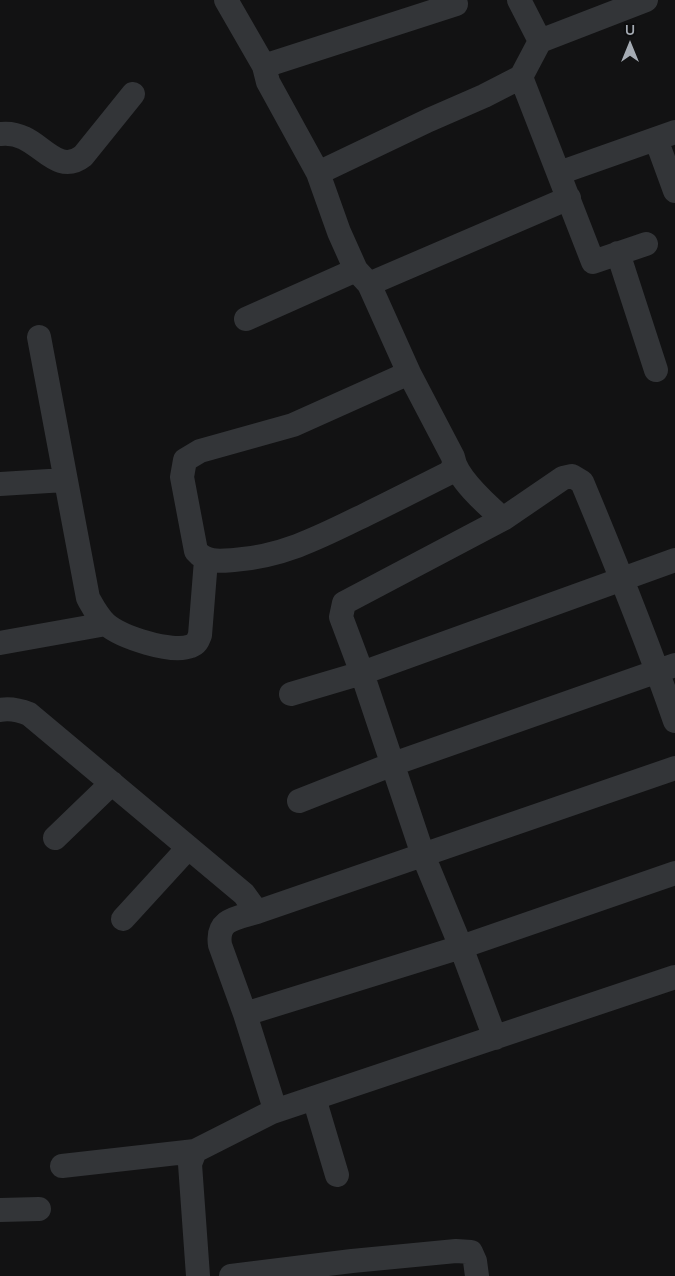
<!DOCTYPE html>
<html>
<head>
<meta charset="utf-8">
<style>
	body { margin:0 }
	#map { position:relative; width:675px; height:1276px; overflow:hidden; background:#121213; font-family:Manrope,sans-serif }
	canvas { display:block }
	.north { position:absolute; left:605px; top:20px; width:50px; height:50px; -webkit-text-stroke:4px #0d0d0e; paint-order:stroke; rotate:0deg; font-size:14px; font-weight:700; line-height:20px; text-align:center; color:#a5abb3 }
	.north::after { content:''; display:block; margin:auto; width:18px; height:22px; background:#a5abb3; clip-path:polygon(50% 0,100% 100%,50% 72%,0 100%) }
</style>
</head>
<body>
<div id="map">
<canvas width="675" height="1276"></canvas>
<div class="north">U</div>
</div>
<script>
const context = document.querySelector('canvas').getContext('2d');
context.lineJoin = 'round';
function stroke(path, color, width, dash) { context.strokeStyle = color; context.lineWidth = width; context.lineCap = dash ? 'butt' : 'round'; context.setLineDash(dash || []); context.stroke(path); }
const minor = new Path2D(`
	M226 0 264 66 268 82 318 173 339 232 356 270 369 284 409 373 453 457C456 478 487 505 503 519L563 478 572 476 582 482C615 561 647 640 675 721
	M519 0 540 41 521 77 593 262 646 244
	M540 41 646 0
	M264 66 456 4
	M0 134C8 133 16 134 24 138 44 147 60 174 83 156L133 94
	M656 139 675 191
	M318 173 429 120 484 96 521 77
	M559 173 675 132
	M618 253 656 370
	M369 284 569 198
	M246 319 356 270
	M39 337 88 598C93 607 98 617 106 624 121 637 172 654 191 646 197 644 198 640 200 635L206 560
	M409 373 293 425 200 451 185 460 182 477 196 551C206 563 220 561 234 560 285 556 322 536 367 514 394 501 421 487 449 473L454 466
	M0 484 65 480
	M0 643 106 624
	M291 694 362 673 675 560
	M0 710C11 708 19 710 29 714L244 894 257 912C237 918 216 919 220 945L245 1014 274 1106 272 1112 195 1151 190 1164 198 1276
	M299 801 393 764 675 665
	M55 838 112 783
	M257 912 675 768
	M123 919 188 848
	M245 1014 461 947 675 873
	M495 1038 461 947 423 855 362 673 341 617 344 603 503 519
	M314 1098 337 1175
	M272 1112 675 977
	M62 1166 195 1151
	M0 1210 39 1209
	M231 1276 352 1261 456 1251 471 1252 475 1261 477 1276`);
stroke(minor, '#333538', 24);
</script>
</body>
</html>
